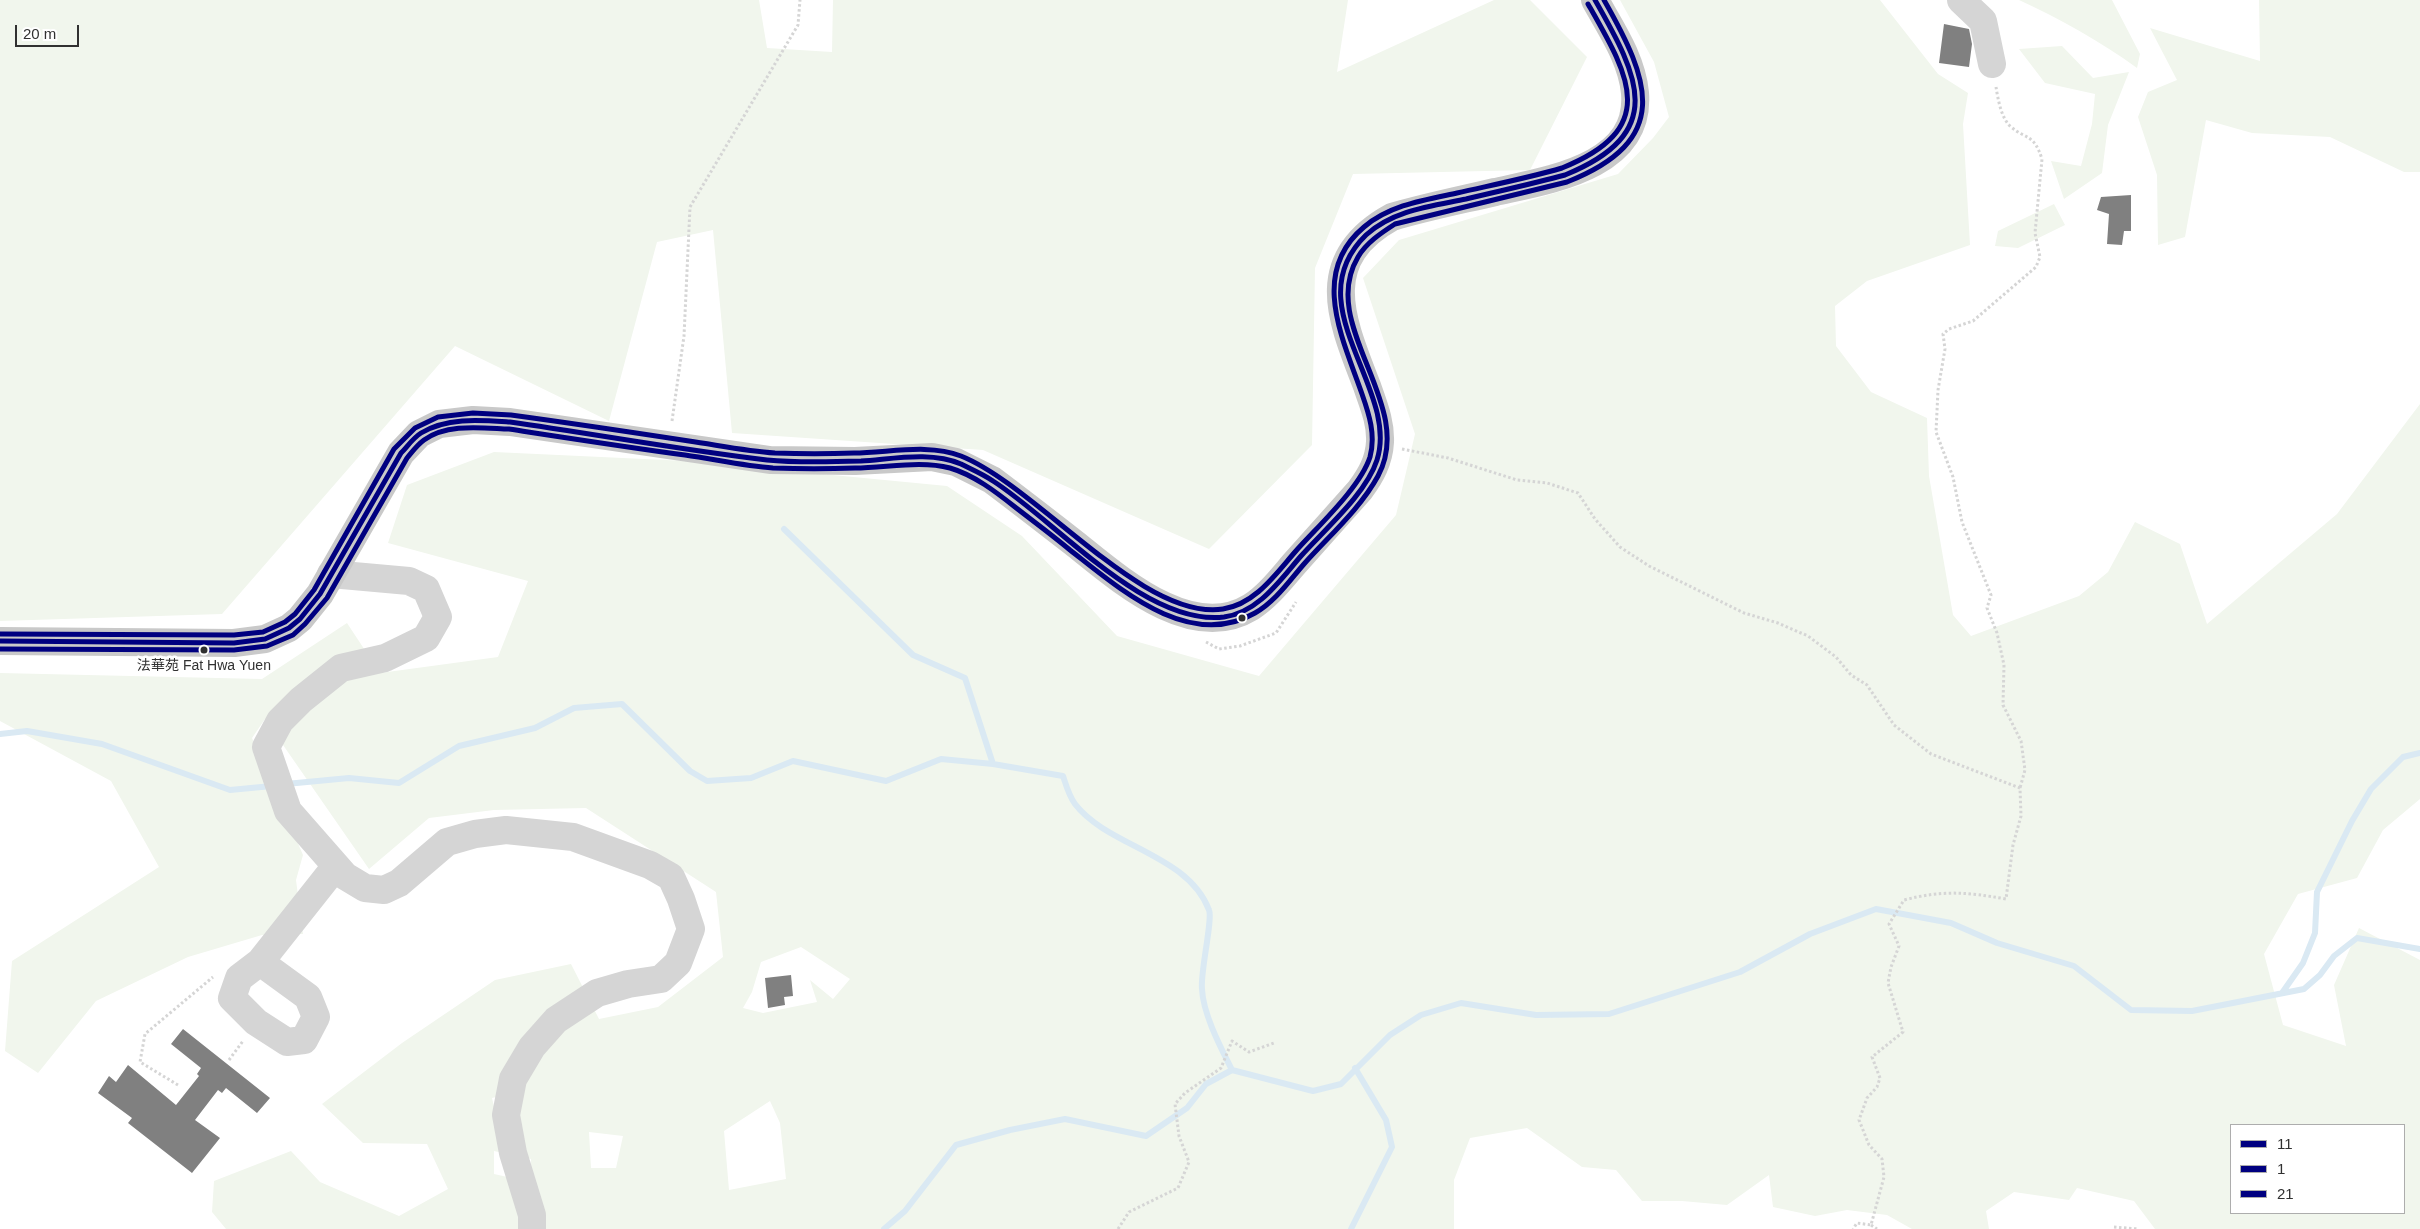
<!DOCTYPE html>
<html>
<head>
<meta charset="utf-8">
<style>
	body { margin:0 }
	#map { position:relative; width:2420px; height:1229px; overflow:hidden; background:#fff; font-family:Arial,sans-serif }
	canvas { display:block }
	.legend { position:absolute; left:2230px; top:1124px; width:175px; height:90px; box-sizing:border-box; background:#fff; border:1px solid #adadad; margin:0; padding:6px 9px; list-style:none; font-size:15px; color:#313131 }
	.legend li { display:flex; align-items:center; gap:10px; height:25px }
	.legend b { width:25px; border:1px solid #adadad }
	.scale { position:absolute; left:15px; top:25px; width:64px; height:22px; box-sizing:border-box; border:2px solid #313131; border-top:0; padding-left:6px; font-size:15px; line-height:18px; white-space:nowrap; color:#313131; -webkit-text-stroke:4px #fff; paint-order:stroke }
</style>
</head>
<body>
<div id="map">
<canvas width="2420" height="1229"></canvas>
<ul class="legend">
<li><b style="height:6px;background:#000080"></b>11</li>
<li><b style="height:6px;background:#000080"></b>1</li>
<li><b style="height:6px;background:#000080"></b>21</li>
</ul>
<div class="scale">20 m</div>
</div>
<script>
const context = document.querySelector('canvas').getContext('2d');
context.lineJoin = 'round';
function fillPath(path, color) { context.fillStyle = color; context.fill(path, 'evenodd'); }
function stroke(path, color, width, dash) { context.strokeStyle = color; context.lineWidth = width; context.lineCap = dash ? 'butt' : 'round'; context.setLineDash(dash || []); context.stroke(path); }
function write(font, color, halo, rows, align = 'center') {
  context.font = font + ' Arial,"Noto Sans SC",sans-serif'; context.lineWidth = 5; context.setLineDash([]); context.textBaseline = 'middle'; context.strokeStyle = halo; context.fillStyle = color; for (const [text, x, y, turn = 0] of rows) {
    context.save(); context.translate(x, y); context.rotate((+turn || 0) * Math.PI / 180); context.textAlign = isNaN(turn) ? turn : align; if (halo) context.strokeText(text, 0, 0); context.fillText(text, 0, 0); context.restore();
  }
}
const green = new Path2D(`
	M0 0H759L767 48 832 52 833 0H1348L1337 72 1494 0H1530L1587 57 1530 170 1353 174 1315 268 1312 445 1209 549 983 450 732 433 713 230 657 242 609 421 455 346 222 614 0 621Z
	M1620 0H1880L1938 74 1968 93 1963 124 1970 245 1867 281 1835 306 1836 346 1871 392 1927 418 1929 476 1953 615 1971 636 2079 596 2108 572 2135 522 2180 544 2207 624 2337 514 2420 404V799L2383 830 2357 878 2298 894 2264 954 2283 1025 2346 1046 2334 985 2359 928 2420 960V1229H2155L2134 1201 2077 1188 2069 1200 2014 1192 1986 1211 1989 1229H1912L1887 1215 1847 1210 1815 1216 1773 1207 1769 1175 1727 1205 1682 1201H1642L1616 1170 1582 1167 1527 1128 1470 1138 1454 1180V1229H226L212 1212 214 1181 291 1151 320 1182 399 1216 448 1189 427 1144 363 1143 322 1104 402 1043 495 980 571 964 599 1019 658 1007 723 957 716 892 586 808 494 810 429 818 369 869 265 719 252 738 303 855 296 880 303 934 262 935 188 957 96 1001 38 1073 5 1051 12 961 159 867 111 781 0 721V673L262 679 347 623 380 673 498 657 528 581 388 543 407 485 494 452 687 461 947 486 1022 536 1117 636 1259 676 1396 515 1415 434 1363 278 1399 240 1618 174 1653 138 1669 117 1654 62ZM801 947 850 979 833 999 810 980 817 1002 763 1013 743 1008 752 992 761 962ZM517 1092 498 1124 492 1098ZM770 1101 780 1123 786 1179 729 1190 724 1131ZM2231 1125H2404V1213H2231ZM589 1132 623 1136 616 1168H591ZM494 1151 531 1159 530 1182 494 1174Z
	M2019 0H2112L2140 54 2137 68C2100 41 2060 19 2019 0Z
	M2259 0H2420V172H2404L2330 137 2252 133 2206 120 2185 237 2158 245 2157 175 2138 117 2148 92 2177 80 2150 28 2260 61Z
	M2062 46 2093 78 2129 72 2108 125 2102 173 2064 199 2051 161 2081 166 2092 124 2095 94 2045 83 2019 49Z
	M2054 204 2065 225 2018 248 1995 246 1998 231Z`);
const stream = new Path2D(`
	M784 529 913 655 965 678 993 764 1063 776C1066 785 1069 796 1075 804 1108 847 1188 854 1209 910 1213 919 1200 973 1202 989 1203 1014 1221 1048 1232 1070
	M0 734 27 731 102 744 230 790 272 786
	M286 784 349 778 399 783 459 746 535 728 574 708 622 704 690 771 707 781 751 778 793 761 886 781 941 759 993 764
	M2282 993 2303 963 2315 933 2317 892 2352 821 2371 789 2403 757 2420 753
	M884 1229 905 1211 956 1145 1010 1130 1065 1119 1146 1136 1187 1108 1206 1084 1232 1070 1313 1091 1341 1084 1390 1035 1421 1015 1461 1003 1536 1015 1609 1014 1740 972 1810 934 1876 909 1951 923 1997 943 2074 966 2131 1010 2192 1011 2304 989 2320 975 2334 956 2357 938 2420 949
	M1351 1229 1392 1147 1386 1120 1355 1068`);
const building = new Path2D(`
	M1944 24 1969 29 1972 44 1969 67 1939 63Z
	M2131 195V231H2124L2122 245 2107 244 2109 214 2097 210 2101 197Z
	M791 975 793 996 784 997 785 1005 768 1008 765 978Z
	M183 1029 270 1098 257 1113 226 1088 222 1093 218 1090 195 1120 220 1138 192 1173 128 1123 132 1118 98 1093 109 1076 116 1082 128 1065 176 1105 199 1076 197 1074 201 1068 171 1044Z`);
const path = new Path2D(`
	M1996 87C1998 99 2001 118 2011 127 2027 140 2034 134 2042 159L2035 233 2040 257 2036 267 1973 321 1949 329 1943 334 1945 349 1938 390 1936 432 1953 477 1962 522 1991 595 1987 608 1997 633 2004 665 2003 705 2021 741 2025 770 2020 788
	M672 421 684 336 690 207 798 25 800 0
	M1402 449 1448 458 1517 480 1547 483 1578 493 1595 519 1620 547 1649 566 1744 613 1778 623 1808 636 1836 657 1851 675 1867 685 1894 725 1931 754 2020 788 2021 816 2013 845 2006 899C1966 892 1943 890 1904 900L1889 924 1899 946 1891 967 1888 983 1903 1032 1872 1057 1880 1078 1877 1087 1867 1098 1859 1120 1869 1145 1882 1159 1884 1177 1871 1225 1857 1223 1853 1229
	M1206 642 1219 649 1240 646 1276 633 1296 602
	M229 1060 243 1041
	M178 1085 140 1062 145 1034 213 977
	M1871 1225 1877 1229
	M2114 1227 2138 1229
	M1118 1229 1129 1212 1178 1188 1189 1162 1179 1136 1175 1104 1185 1093 1221 1068 1232 1041 1249 1052 1274 1043`);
const minor = new Path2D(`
	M1961 0 1983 21 1992 64
	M331 574 409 581 426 589 438 617 426 638 385 658 341 668 301 700 280 721 266 747 288 811 345 876 365 888 384 890 399 883 447 842 475 834 506 830 573 837 650 865 671 877 681 899 691 929 678 963 661 979 628 984 597 993 556 1020 532 1047 513 1079 506 1115 513 1153 532 1215V1229
	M260 962 308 997 316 1017 304 1040 287 1042 256 1022 232 998 239 978 260 962 336 866`);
const major = new Path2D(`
	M0 641 234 643 265 639 289 628 300 619 320 594 401 453 419 434 439 424 473 420 510 422 770 460 855 461 932 457 956 462 992 480C1020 501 1047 522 1074 543 1118 578 1191 644 1251 607 1268 596 1281 579 1294 564 1316 539 1338 515 1360 490 1371 475 1379 461 1380 442 1381 422 1373 404 1367 386 1342 321 1314 260 1392 217 1426 207 1461 200 1495 192 1549 180 1641 167 1635 93 1632 59 1611 29 1595 0`);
const bus1 = new Path2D(`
	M0 641 234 643 265 639 289 628 300 619 320 594 401 453C407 447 413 438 421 433 447 417 480 420 510 422 595 434 681 450 767 460 797 463 830 462 861 461 893 459 931 451 961 464 971 469 983 474 993 481 1056 521 1145 626 1224 617 1259 612 1280 580 1301 556 1325 529 1366 494 1377 460 1400 388 1294 305 1366 235 1393 210 1432 206 1466 199 1499 191 1532 184 1565 175 1668 133 1639 77 1595 0`);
const bus2 = new Path2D(`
	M0 649 234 650 267 646 293 635 305 624 327 598 407 458C412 452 417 445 424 440 447 423 482 428 509 429 568 438 626 447 685 455 714 459 744 466 773 468 800 469 828 469 855 468 886 468 920 460 950 468 974 475 996 492 1015 507 1033 521 1052 535 1070 550 1120 589 1189 651 1255 613 1275 602 1290 580 1304 564 1329 536 1360 509 1378 476 1417 404 1317 326 1358 257 1366 243 1381 233 1395 224L1567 182C1673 140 1650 81 1604 0`);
const bus3 = new Path2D(`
	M0 634 234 635 263 632 285 622 295 614 314 590 394 449 415 428 438 417 473 413 511 415C570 423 630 432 689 441 717 445 746 451 775 453 801 454 828 454 854 453 888 453 928 443 961 456 1038 487 1143 621 1223 609 1255 604 1275 575 1295 552 1317 527 1360 488 1370 457 1376 435 1369 414 1362 394 1343 339 1309 273 1364 227 1390 205 1424 200 1457 193 1492 185 1528 178 1562 168 1661 128 1629 76 1588 4`);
const markers = [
	[1242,618,4.5,"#313131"],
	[204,650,4.5,"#313131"]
];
const busNames = [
	["法華苑 Fat Hwa Yuen",204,666]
];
fillPath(green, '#f1f6ed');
stroke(stream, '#dae9f3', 6);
fillPath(building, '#808080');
stroke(path, '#d5d5d5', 3, [2.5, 2.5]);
stroke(minor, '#d5d5d5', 28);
stroke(major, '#c9c9c9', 28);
stroke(bus1, '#000080', 5);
stroke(bus2, '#000080', 5);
stroke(bus3, '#000080', 5);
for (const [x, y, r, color] of markers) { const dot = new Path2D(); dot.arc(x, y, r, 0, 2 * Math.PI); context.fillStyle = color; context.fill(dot); stroke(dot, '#fff', 2); }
write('14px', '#313131', '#fff', busNames);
</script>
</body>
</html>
